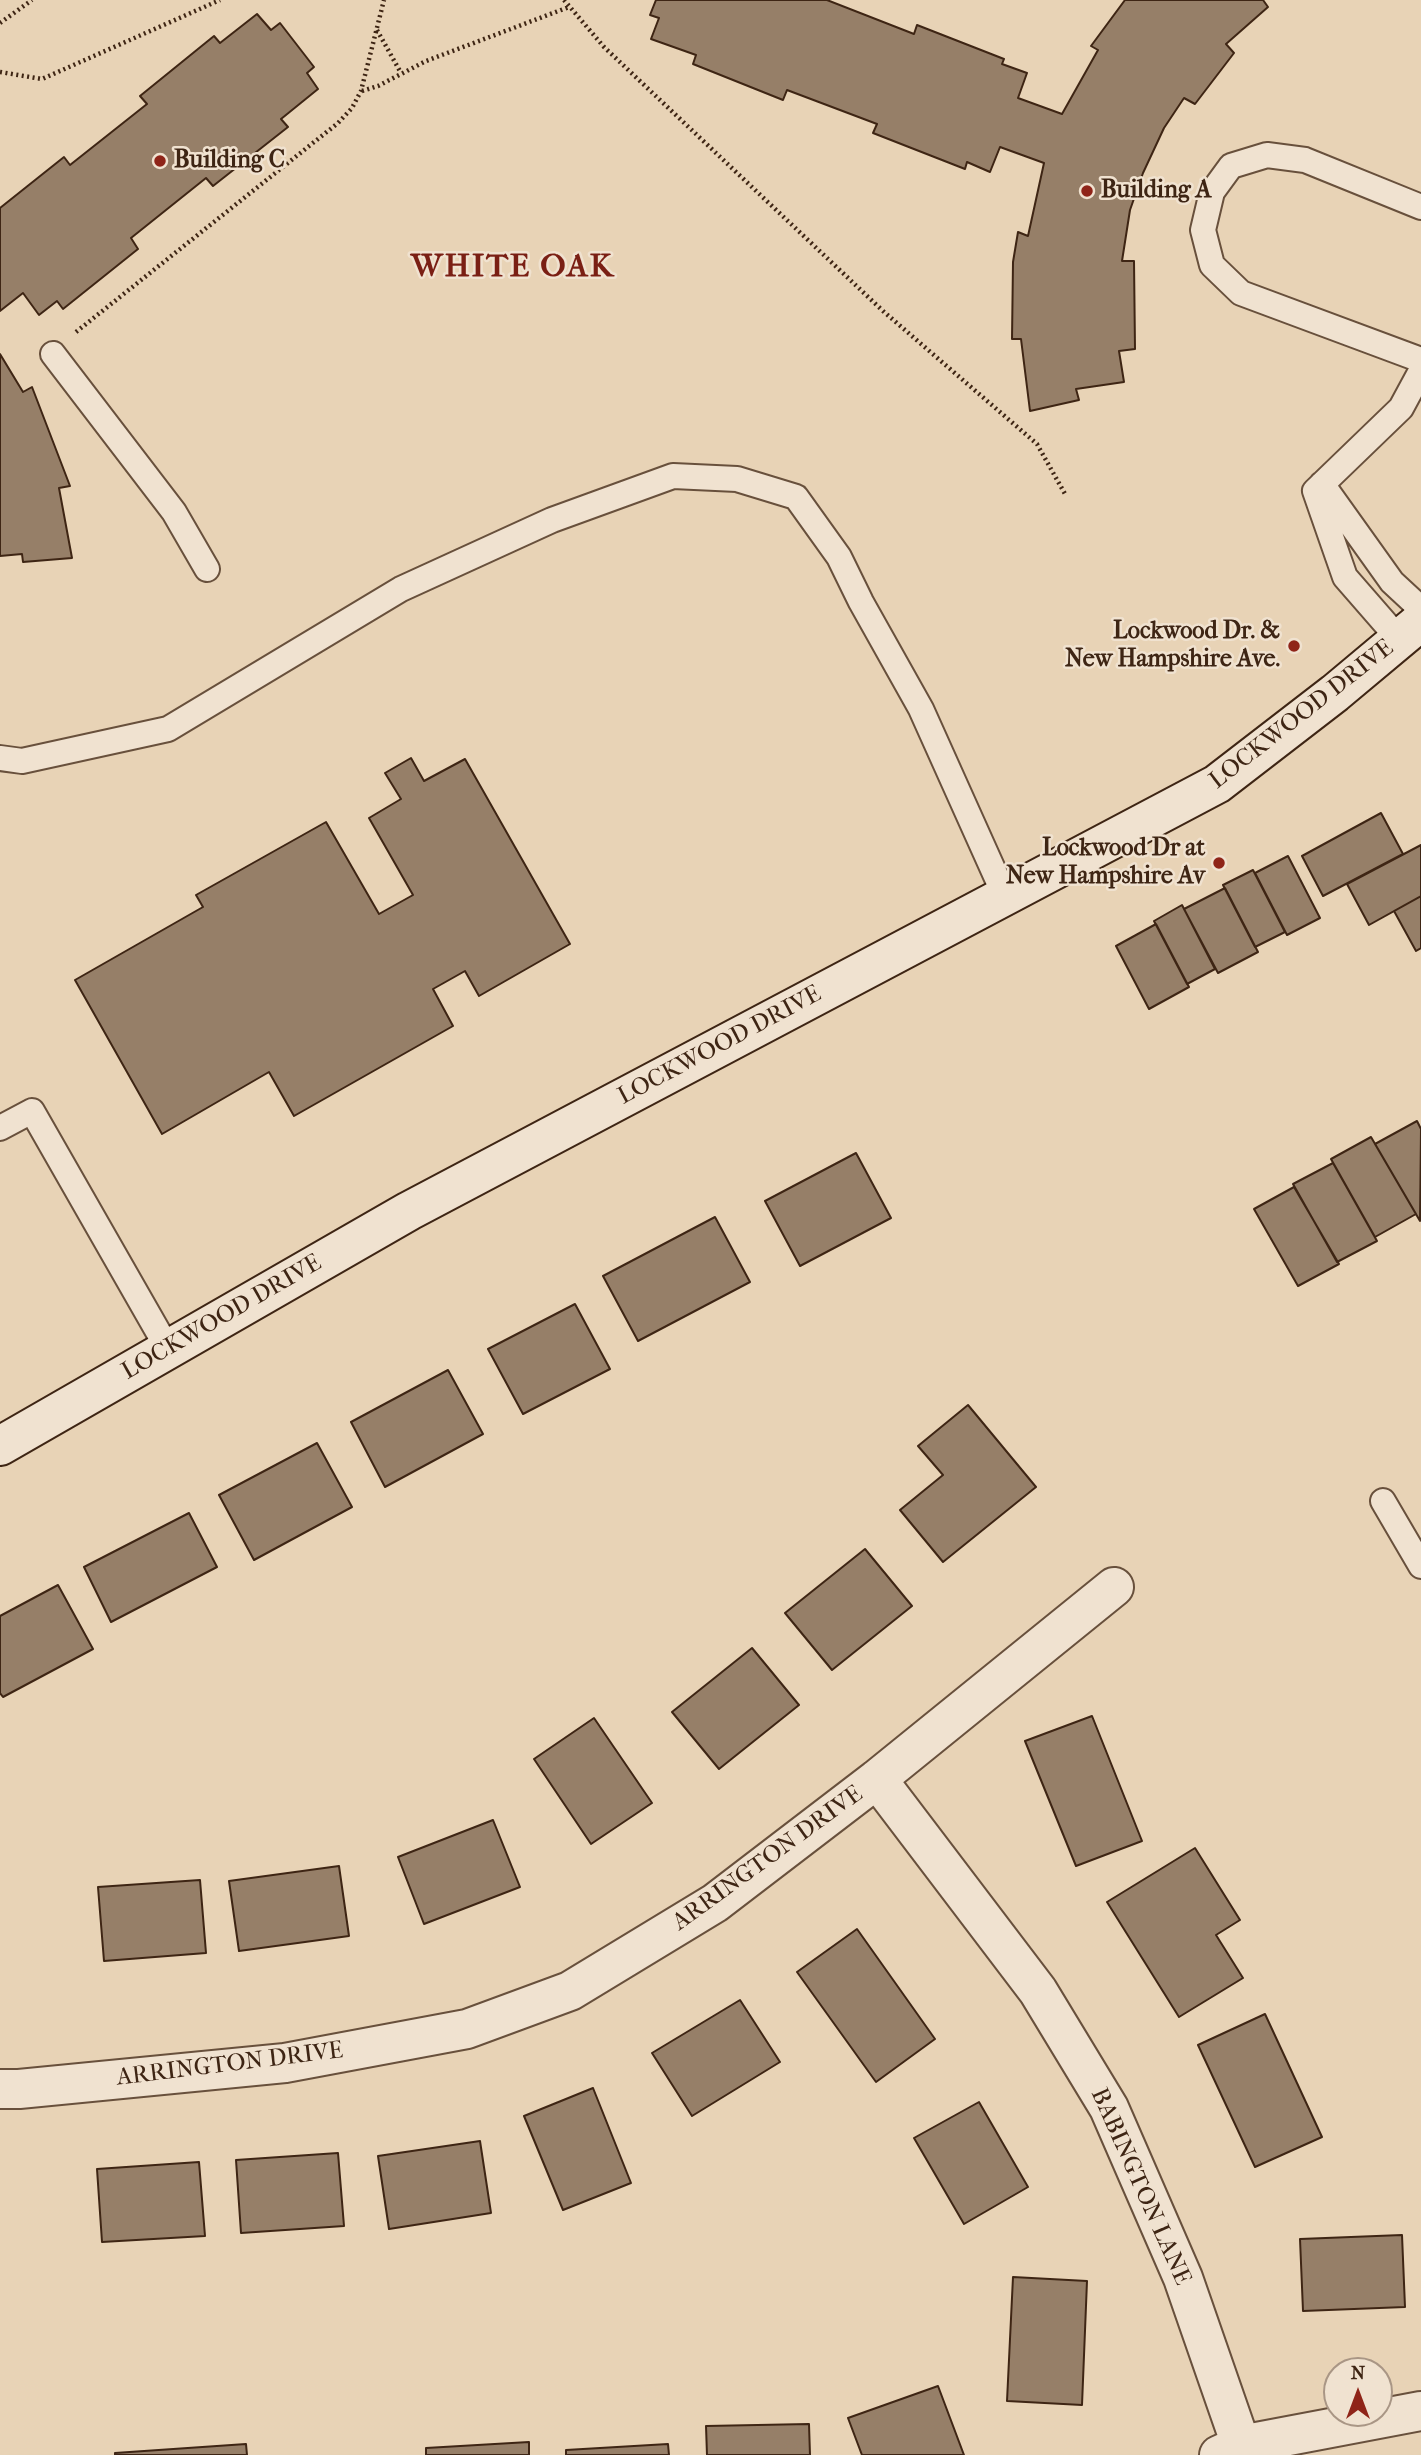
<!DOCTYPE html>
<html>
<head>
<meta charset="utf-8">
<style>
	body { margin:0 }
	#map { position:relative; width:1421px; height:2455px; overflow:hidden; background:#e8d3b6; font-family:"IM FELL French Canon",serif }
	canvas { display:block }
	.north { position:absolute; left:1323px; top:2357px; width:70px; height:70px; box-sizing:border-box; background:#f0e2d0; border:2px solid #a99685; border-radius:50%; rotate:0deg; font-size:19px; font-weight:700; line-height:28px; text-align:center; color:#3e2514 }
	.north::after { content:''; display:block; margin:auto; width:24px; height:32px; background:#8f2418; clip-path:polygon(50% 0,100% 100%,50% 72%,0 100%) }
</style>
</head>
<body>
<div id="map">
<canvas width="1421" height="2455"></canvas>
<div class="north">N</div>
</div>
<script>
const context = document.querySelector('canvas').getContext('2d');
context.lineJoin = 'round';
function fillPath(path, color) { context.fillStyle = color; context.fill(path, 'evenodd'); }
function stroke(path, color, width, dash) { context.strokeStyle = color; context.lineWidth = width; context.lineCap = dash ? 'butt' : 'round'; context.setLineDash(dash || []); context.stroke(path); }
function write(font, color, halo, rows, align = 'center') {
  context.font = font + ' "IM FELL French Canon",serif'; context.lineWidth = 5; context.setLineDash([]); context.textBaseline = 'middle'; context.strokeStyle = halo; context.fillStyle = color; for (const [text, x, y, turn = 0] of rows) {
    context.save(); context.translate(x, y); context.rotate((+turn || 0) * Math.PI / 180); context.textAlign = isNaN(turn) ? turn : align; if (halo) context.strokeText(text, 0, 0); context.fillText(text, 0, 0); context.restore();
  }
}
const building = new Path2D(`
	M656 0H827L914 34 917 25 1004 59 1002 64 1027 73 1018 98 1062 114 1098 50 1091 46 1125 0H1263L1268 7 1226 44 1234 53 1195 104 1184 98 1164 128 1143 173 1130 210 1122 261H1134L1135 349 1119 351 1124 382 1076 389 1079 400 1030 411 1021 339H1012L1013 262 1018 232 1028 236 1044 163 1000 147 990 172 967 162 965 169 873 133 877 124 787 90 783 100 693 64 696 55 651 39 659 18 650 15Z
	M257 14 271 30 280 23 314 67 307 73 318 89 281 119 288 127 213 186 206 178 131 238 138 249 63 309 57 301 39 315 23 293 0 311V208L64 157 70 165 147 104 140 96 214 36 220 43Z
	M0 354 23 392 32 387 70 486 59 488 72 558 23 562 22 554 0 556Z
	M411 758 424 781 465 759 570 944 479 996 465 971 433 989 453 1026 294 1116 269 1072 162 1134 75 980 203 907 196 895 326 822 379 914 413 895 369 818 401 799 385 773Z
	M1381 813 1403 854 1323 896 1302 856Z
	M1421 845V896L1369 925 1347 884Z
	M1288 856 1320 918 1287 935 1255 873Z
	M1253 870 1285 932 1255 947 1223 885Z
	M1225 888 1258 952 1218 973 1184 909Z
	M1421 896V948L1416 951 1394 911Z
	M1182 905 1215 969 1187 984 1154 921Z
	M1156 924 1189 987 1149 1009 1116 946Z
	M1417 1121 1421 1129 1420 1221 1375 1144Z
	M1371 1137 1416 1214 1375 1237 1331 1159Z
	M856 1153 891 1218 800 1266 765 1201Z
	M1333 1163 1377 1241 1337 1262 1293 1184Z
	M1294 1187 1339 1264 1298 1286 1254 1209Z
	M715 1217 750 1282 638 1341 603 1276Z
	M575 1304 610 1369 523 1414 488 1349Z
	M448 1370 483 1434 385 1487 351 1422Z
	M968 1405 1036 1487 943 1562 900 1510 943 1475 918 1446Z
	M317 1443 352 1507 254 1560 219 1495Z
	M189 1513 217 1567 111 1622 84 1567Z
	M865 1549 912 1606 832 1670 785 1613Z
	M58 1585 93 1649 3 1697 0 1693V1616Z
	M752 1648 799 1705 719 1769 672 1712Z
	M1092 1716 1142 1841 1076 1866 1025 1741Z
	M594 1718 652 1803 591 1844 534 1759Z
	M493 1820 520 1887 424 1924 398 1857Z
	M1195 1848 1240 1920 1216 1935 1243 1978 1179 2017 1107 1902Z
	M339 1866 349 1936 239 1951 229 1881Z
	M200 1880 206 1953 104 1961 98 1887Z
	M857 1929 935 2039 876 2082 797 1972Z
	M740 2000 780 2062 692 2116 652 2053Z
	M1265 2014 1322 2137 1255 2167 1198 2045Z
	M593 2088 631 2183 563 2210 524 2116Z
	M979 2102 1028 2187 964 2224 914 2138Z
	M480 2141 491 2213 389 2229 378 2156Z
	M338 2153 344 2226 241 2233 236 2160Z
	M199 2162 205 2236 102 2242 97 2169Z
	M1402 2235 1405 2307 1303 2311 1300 2239Z
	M1013 2277 1087 2281 1082 2405 1007 2401Z
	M938 2386 964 2455H862L848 2418Z
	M809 2424 810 2455H707L706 2426Z
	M529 2442V2455H426V2448Z
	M246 2444 247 2455H115V2453Z
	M668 2444 669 2455H566V2450Z`);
const path = new Path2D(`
	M564 0 604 47 883 311 1037 444 1065 494
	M0 23 32 0
	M377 30 401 73
	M0 72 42 79 220 0
	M362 91 378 86 426 61 569 7
	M76 332 338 123 352 108 361 91 384 0`);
const lane = new Path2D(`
	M1421 207 1305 160 1267 155 1231 166 1212 192 1203 230 1212 265 1241 293 1421 360
	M53 354 174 512 207 569
	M1322 484 1392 582 1421 609
	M1399 639 1345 577 1315 491 1401 408 1421 371
	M0 758 22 761 168 729 401 589 552 520 673 476 737 479 796 497 839 557 861 602 921 709 1005 896
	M0 1128 32 1111 168 1349
	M1383 1501 1421 1566`);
const street = new Path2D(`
	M877 1779 1038 1991 1109 2108 1183 2278 1241 2445
	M0 2089H19L285 2063 467 2029 570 1991 715 1903 877 1779 1114 1587
	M1219 2455 1241 2445 1421 2411`);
const secondary = new Path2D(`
	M0 1446 409 1211 1217 784 1335 693 1421 621`);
const markers = [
	[160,161,7,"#8f2418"],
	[1087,191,7,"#8f2418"],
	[1294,646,7,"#8f2418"],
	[1219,863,7,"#8f2418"]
];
const poiNames = [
	["Building C",174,161],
	["Building A",1101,191],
	["Lockwood Dr. &",1280,632,"right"],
	["New Hampshire Ave.",1280,660,"right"],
	["Lockwood Dr at",1205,849,"right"],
	["New Hampshire Av",1205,877,"right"]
];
const streetNames = [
	["LOCKWOOD DRIVE",1302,715,-38],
	["LOCKWOOD DRIVE",720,1046,-28],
	["LOCKWOOD DRIVE",222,1318,-30],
	["ARRINGTON DRIVE",768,1859,-36],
	["ARRINGTON DRIVE",230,2065,-7],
	["BABINGTON LANE",1140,2187,66]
];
const districtNames = [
	["WHITE OAK",513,268]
];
fillPath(building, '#967f68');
stroke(building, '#3e2514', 2);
stroke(lane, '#68503c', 28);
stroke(street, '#68503c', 42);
stroke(secondary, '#3e2514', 42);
stroke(path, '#3e2514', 4.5, [2, 3.5]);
stroke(lane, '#f0e2d0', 24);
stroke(street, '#f0e2d0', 38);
stroke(secondary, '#f0e2d0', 38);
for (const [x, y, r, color] of markers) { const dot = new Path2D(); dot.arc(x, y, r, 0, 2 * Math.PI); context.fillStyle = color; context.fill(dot); stroke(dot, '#f0e2d0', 2.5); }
write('bold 24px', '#3e2514', '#f0e2d0', poiNames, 'left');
write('24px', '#3e2514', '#f0e2d0', streetNames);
context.letterSpacing = '2px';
write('bold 32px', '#7a1f14', '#f0e2d0', districtNames);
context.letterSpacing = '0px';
</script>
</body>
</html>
